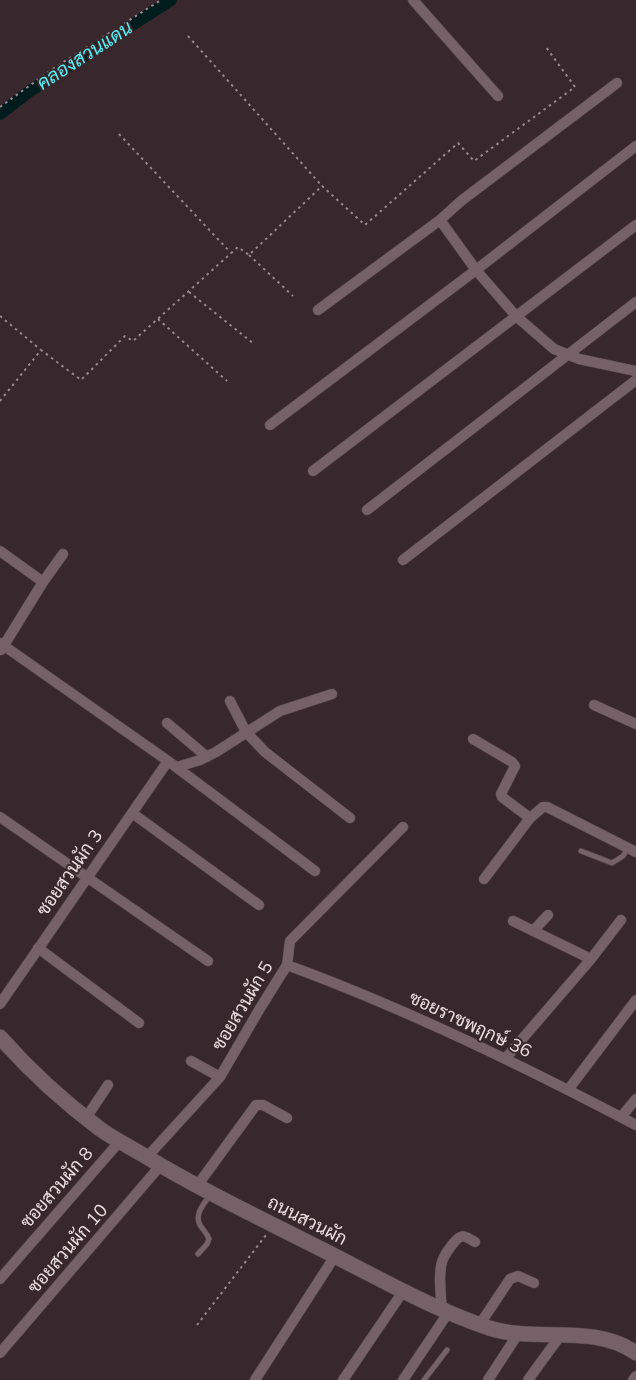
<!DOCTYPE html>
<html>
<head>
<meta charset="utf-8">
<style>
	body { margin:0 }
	canvas { display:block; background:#38272c }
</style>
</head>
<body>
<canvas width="636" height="1380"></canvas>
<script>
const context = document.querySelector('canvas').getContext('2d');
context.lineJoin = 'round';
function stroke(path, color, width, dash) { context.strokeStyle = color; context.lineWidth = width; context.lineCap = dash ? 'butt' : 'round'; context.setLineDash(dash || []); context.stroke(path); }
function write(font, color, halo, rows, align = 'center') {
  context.font = font + ' Mulish,Sarabun,sans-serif'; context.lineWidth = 4; context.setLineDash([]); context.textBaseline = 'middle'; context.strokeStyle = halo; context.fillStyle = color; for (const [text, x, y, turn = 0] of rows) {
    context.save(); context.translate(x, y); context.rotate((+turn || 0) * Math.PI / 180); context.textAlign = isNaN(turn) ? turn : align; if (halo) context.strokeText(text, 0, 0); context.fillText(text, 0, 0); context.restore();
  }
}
const canal = new Path2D(`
	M0 114 30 91 171 0`);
const path = new Path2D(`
	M188 36 322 186
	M0 107 54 68 161 0
	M119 134 231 253
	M249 255 293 296
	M189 292 254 344
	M0 316 41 350
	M158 319 227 381
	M0 401 41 350 81 380 125 336 133 341 238 247 249 255 322 186 365 225 458 143 474 161 575 87 546 47
	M197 1325 266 1235`);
const lane = new Path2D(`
	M581 851 612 863 623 856 628 848
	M198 1254 207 1244 209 1239C207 1233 203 1230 200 1225 194 1214 204 1204 210 1195
	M424 1380 447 1350`);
const street = new Path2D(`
	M413 0 498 96
	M440 220 476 270 516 316 554 349 579 359 636 371
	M318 310 440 220 461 201 617 83
	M270 425 476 270 636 146
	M313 471 636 225
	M367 510 636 302
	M0 551 43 582
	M403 560 636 380
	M0 643 168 761 315 871
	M1 650 43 582 63 554
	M230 701 246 732 265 752 350 818
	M594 705 636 724
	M167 723 207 757
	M473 739 512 762 515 766 501 794 502 797 530 818
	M177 767 200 760 216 752 280 711 332 694
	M132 813 259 905
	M0 817 208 961
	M484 879 530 818 543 807H547L636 852
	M513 921 591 959
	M533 931 548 915
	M38 948 139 1023
	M287 965C407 1009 523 1066 636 1125
	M0 1004 168 761
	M505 1059 591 959 621 920
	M191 1061 220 1077
	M568 1090 636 1000
	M621 1117 636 1099
	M86 1118 108 1085
	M147 1157 220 1077 259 1010 287 965 290 941 403 827
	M197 1186 256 1105H263L287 1118
	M0 1279 120 1141
	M442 1310C441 1295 438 1276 442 1262 444 1255 448 1250 452 1245 461 1233 463 1235 475 1242
	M480 1324 510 1279 518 1276 534 1283
	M0 1353 160 1166
	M255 1380 335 1256
	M343 1380 404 1290
	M403 1380 448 1313
	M488 1380 518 1334
	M528 1380 560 1336
	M633 1380 636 1376`);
const secondary = new Path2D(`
	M0 1037C30 1071 64 1102 100 1129 114 1139 130 1147 145 1156 201 1190 260 1218 319 1248 375 1276 430 1308 489 1328 537 1343 594 1323 636 1353`);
const streetNames = [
	["ซอยสวนผัก 3",70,873,-55],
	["ซอยสวนผัก 5",243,1006,-59],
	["ซอยราชพฤกษ์ 36",470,1025,25],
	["ซอยสวนผัก 8",57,1188,-49],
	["ถนนสวนผัก",307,1221,27],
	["ซอยสวนผัก 10",68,1249,-49]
];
const waterNames = [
	["คลองสวนแดน",85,56,-33]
];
stroke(canal, '#001c1d', 12);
stroke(lane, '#54454a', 6);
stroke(street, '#54454a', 11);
stroke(secondary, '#54454a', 16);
stroke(path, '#97898d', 2, [2.5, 4]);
stroke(lane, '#756167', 5);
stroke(street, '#756167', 10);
stroke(secondary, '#756167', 15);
write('18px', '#ebdfe2', '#38272c', streetNames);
write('italic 19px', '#57f1f4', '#38272c', waterNames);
</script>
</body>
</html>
